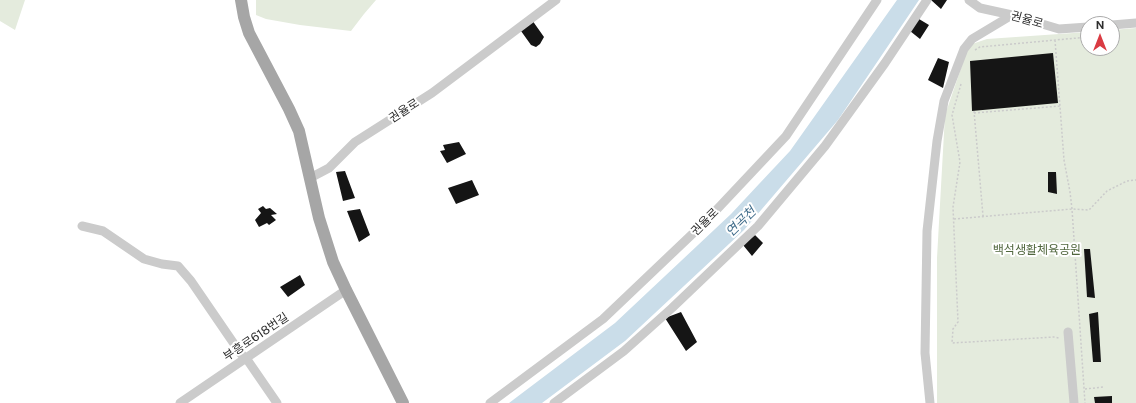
<!DOCTYPE html>
<html>
<head>
<meta charset="utf-8">
<style>
	body { margin:0 }
	#map { position:relative; width:1136px; height:403px; overflow:hidden; background:#fff; font-family:"Public Sans",sans-serif }
	canvas { display:block }
	.north { position:absolute; left:1080px; top:16px; width:40px; height:40px; box-sizing:border-box; background:#fff; border:1px solid #ababab; border-radius:50%; rotate:0deg; font-size:11px; font-weight:700; line-height:16px; text-align:center; color:#2e2e2e }
	.north::after { content:''; display:block; margin:auto; width:14px; height:18px; background:#da3b43; clip-path:polygon(50% 0,100% 100%,50% 72%,0 100%) }
</style>
</head>
<body>
<div id="map">
<canvas width="1136" height="403"></canvas>
<div class="north">N</div>
</div>
<script>
const context = document.querySelector('canvas').getContext('2d');
context.lineJoin = 'round';
function fillPath(path, color) { context.fillStyle = color; context.fill(path, 'evenodd'); }
function stroke(path, color, width, dash) { context.strokeStyle = color; context.lineWidth = width; context.lineCap = dash ? 'butt' : 'round'; context.setLineDash(dash || []); context.stroke(path); }
function write(font, color, halo, rows, align = 'center') {
  context.font = font + ' "Public Sans","Noto Sans KR",sans-serif'; context.lineWidth = 4; context.setLineDash([]); context.textBaseline = 'middle'; context.strokeStyle = halo; context.fillStyle = color; for (const [text, x, y, turn = 0] of rows) {
    context.save(); context.translate(x, y); context.rotate((+turn || 0) * Math.PI / 180); context.textAlign = isNaN(turn) ? turn : align; if (halo) context.strokeText(text, 0, 0); context.fillText(text, 0, 0); context.restore();
  }
}
const green = new Path2D(`
	M0 0H25L15 30 0 21Z
	M256 0H376L364 14 351 31 300 25 266 19 256 15Z
	M1136 28V403H937V258L945 115 969 45 987 39 1088 32V48H1112V30Z`);
const water = new Path2D(`
	M897 0H919L838 120 744 230 625 341 542 403H509L615 323 731 214 759 184 790 151Z`);
const building = new Path2D(`
	M931 0H947L941 9Z
	M919 19 929 25 920 39 910 31Z
	M532 20 544 37 540 44 536 47 531 45 521 31Z
	M1053 53 1058 103 972 111 970 61Z
	M938 58 949 62 943 88 928 80Z
	M459 142 466 154 447 163 440 151 445 150 443 145Z
	M345 171 355 198 343 201 336 172Z
	M1048 172H1056L1057 194 1048 192Z
	M472 180 479 195 456 204 448 188Z
	M263 206 266 209 270 208 277 214 271 215 276 220 269 225 267 223 259 227 255 220 261 213 258 209Z
	M360 209 370 235 359 242 347 211Z
	M755 235 763 243 752 256 743 245Z
	M1084 249H1090L1095 298 1087 297Z
	M300 275 305 285 288 297 280 287Z
	M681 312 697 342 686 351 665 318Z
	M1098 312 1101 362H1093L1089 314Z
	M1112 396V403H1095L1094 397Z`);
const path = new Path2D(`
	M1055 40 1064 160 1070 192 1072 209 1085 403
	M975 50 980 47 1088 37
	M961 84 952 115 960 162 953 207 958 322 953 329 952 343 1054 337 1059 338
	M974 111 983 216
	M974 113 1060 106
	M954 219 1072 209 1089 210 1107 191 1127 181 1136 180
	M1085 389 1104 387`);
const minor = new Path2D(`
	M969 0 980 8 1012 15 1059 29 1088 27
	M1112 25 1136 23
	M310 178 329 168 355 142 432 93 556 0
	M82 226 103 231 144 259 162 264 178 266 191 281 241 354 246 358 277 403
	M1068 332 1074 403
	M180 403 346 290
	M490 403 603 319 706 221 786 136 877 0
	M554 403 624 351 672 308 758 226 825 146 885 63 927 0
	M930 403 925 353 927 231 937 141 944 101 964 49 972 39 1012 15`);
const major = new Path2D(`
	M241 0 244 17 249 33 289 109 299 131 319 218 333 262 346 290 403 403`);
const streetNames = [
	["권율로",1027,20,16],
	["권율로",404,111,-33],
	["권율로",705,222,-45],
	["부흥로618번길",256,337,-34]
];
const parkNames = [
	["백석생활체육공원",1037,250]
];
const waterNames = [
	["연곡천",741,222,-44]
];
fillPath(green, '#e4ebdd');
fillPath(water, '#cadde9');
fillPath(building, '#151515');
stroke(path, '#cbcbcb', 1.5, [2, 2]);
stroke(minor, '#cbcbcb', 9);
stroke(major, '#a6a6a6', 12);
write('12px', '#2e2e2e', '#fff', streetNames);
write('12px', '#51673e', '#fff', parkNames);
write('italic 13px', '#416d8b', '#fff', waterNames);
</script>
</body>
</html>
